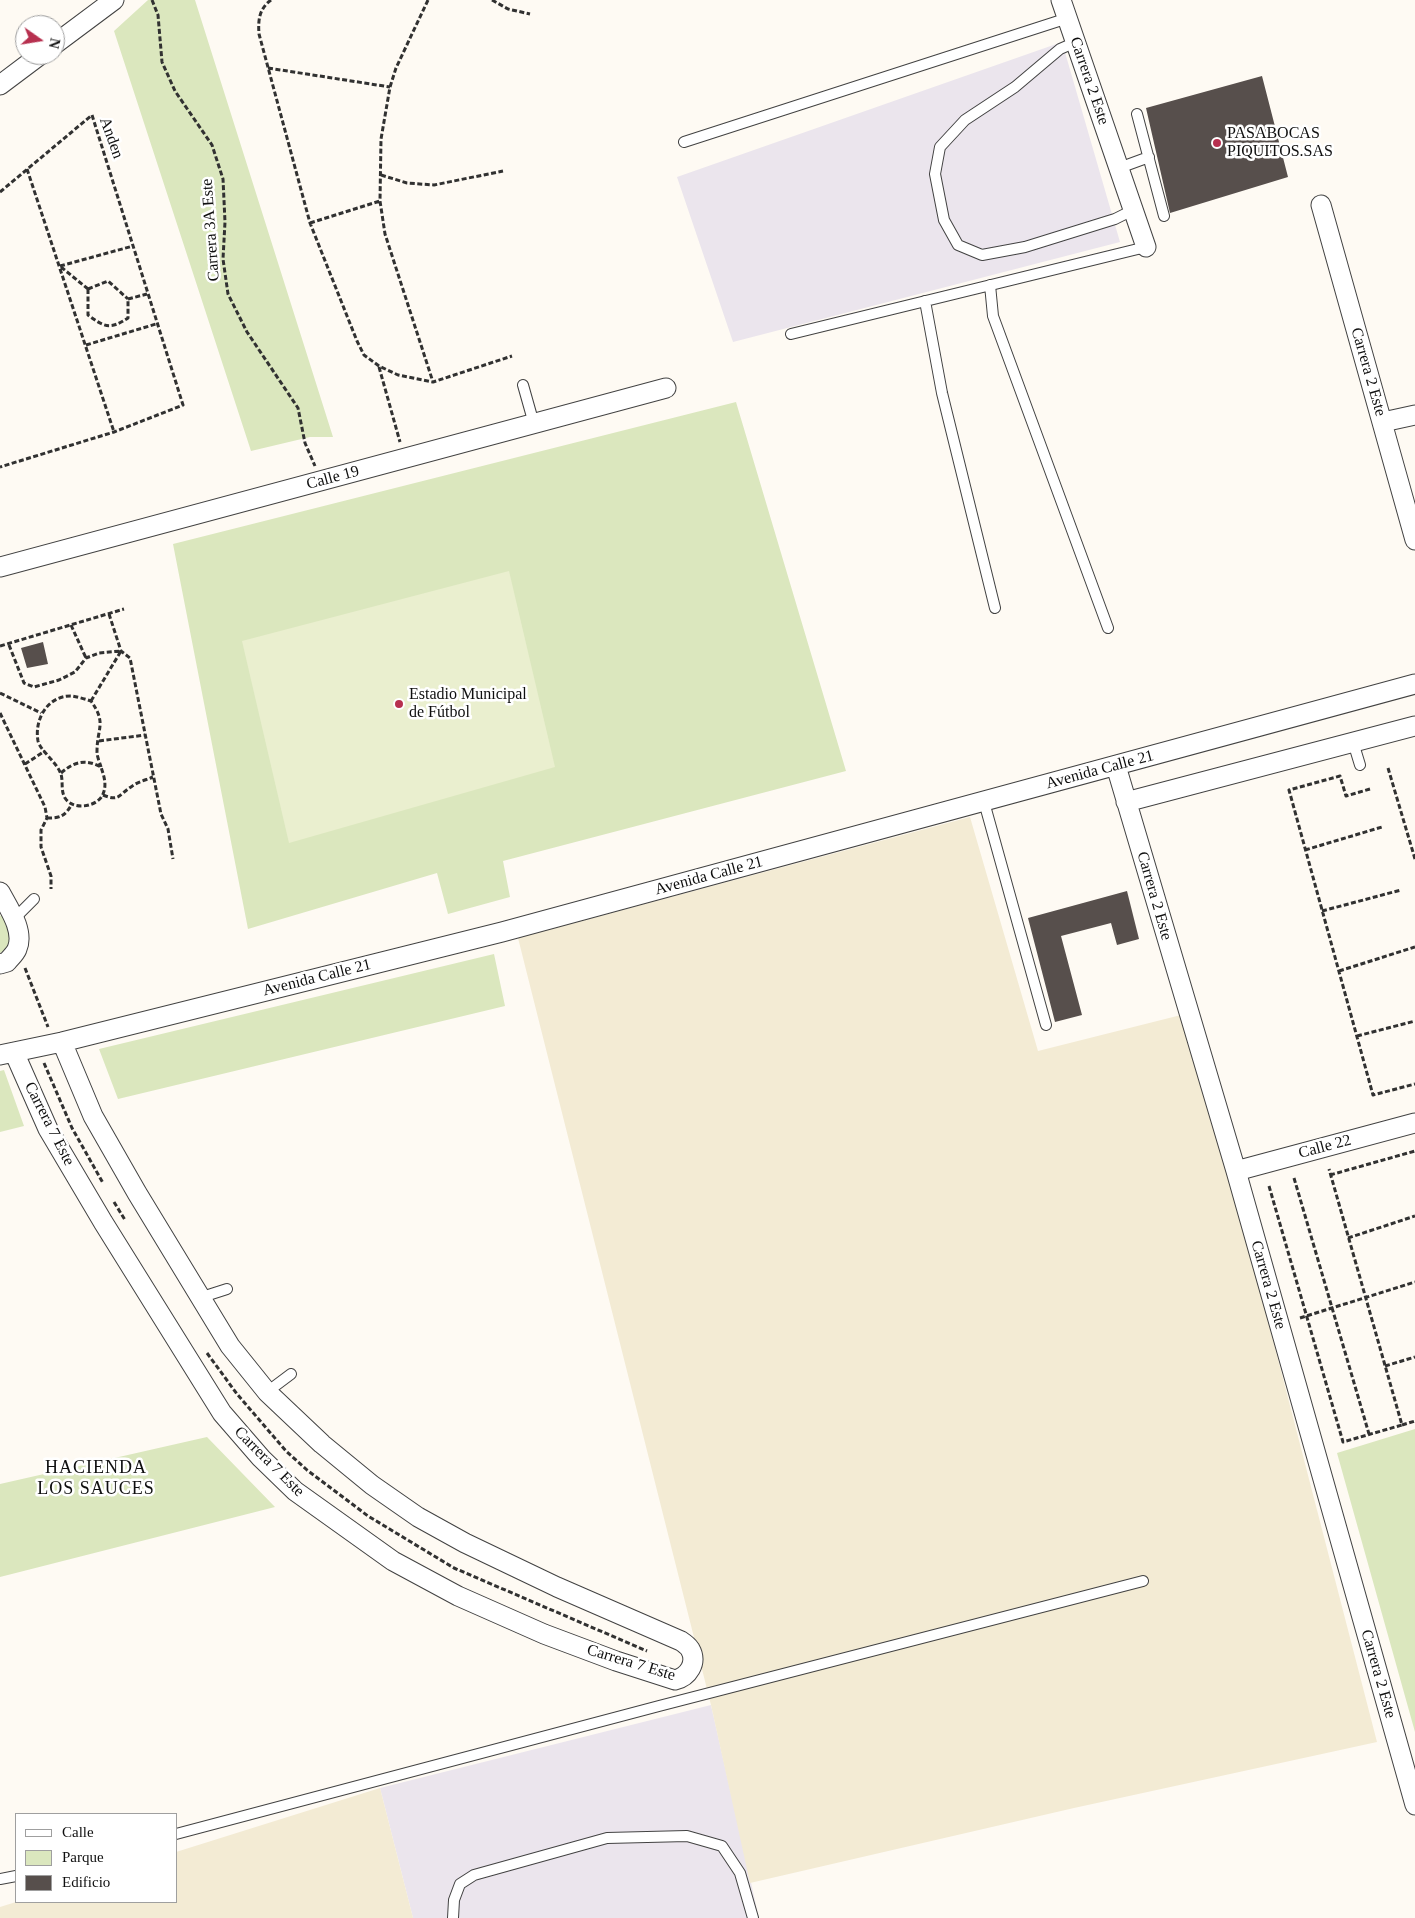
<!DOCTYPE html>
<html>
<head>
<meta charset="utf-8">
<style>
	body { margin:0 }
	#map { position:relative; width:1415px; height:1918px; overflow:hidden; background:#fefaf3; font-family:Georgia,serif }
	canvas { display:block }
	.legend { position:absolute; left:15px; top:1813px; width:162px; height:90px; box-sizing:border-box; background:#fff; border:1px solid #9f9f9f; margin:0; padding:6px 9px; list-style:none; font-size:15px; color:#0f0f0f }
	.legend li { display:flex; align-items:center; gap:10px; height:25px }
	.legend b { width:25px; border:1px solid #9f9f9f }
	.north { position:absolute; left:15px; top:15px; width:50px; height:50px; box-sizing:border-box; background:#fff; border:1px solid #9f9f9f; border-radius:50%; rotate:103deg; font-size:14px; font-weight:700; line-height:20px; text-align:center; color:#0f0f0f }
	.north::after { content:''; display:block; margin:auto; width:18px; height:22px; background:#b7304f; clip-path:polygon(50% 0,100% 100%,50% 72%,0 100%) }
</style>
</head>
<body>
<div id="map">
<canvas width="1415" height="1918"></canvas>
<ul class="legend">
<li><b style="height:6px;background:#fff"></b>Calle</li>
<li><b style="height:14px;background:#dbe7be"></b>Parque</li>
<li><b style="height:14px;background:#574f4c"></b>Edificio</li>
</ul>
<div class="north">N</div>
</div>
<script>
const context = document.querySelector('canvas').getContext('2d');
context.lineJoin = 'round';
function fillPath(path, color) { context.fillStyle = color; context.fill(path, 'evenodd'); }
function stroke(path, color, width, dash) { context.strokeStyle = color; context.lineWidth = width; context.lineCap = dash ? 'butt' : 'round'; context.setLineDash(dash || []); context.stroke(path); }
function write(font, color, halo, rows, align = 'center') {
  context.font = font + ' Georgia,serif'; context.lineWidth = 5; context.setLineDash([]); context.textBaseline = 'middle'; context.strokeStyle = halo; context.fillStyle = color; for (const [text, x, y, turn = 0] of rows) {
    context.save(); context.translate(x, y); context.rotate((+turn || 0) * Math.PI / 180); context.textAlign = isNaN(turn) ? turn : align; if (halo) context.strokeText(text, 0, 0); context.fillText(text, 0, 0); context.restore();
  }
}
const industrial = new Path2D(`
	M1062 42 1120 242 733 342 677 177Z
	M711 1705 759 1918H413L380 1788Z`);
const farmland = new Path2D(`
	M970 817 1038 1051 1185 1014 1227 1162 1377 1742 1074 1808 750 1883 711 1705 518 938Z
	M380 1788 413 1918H0V1907L16 1902H176V1852Z`);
const green = new Path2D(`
	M148 0H195L333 437H310L251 451 114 31Z
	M736 402 846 771 503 861 510 897 448 914 437 873 248 929 173 544Z
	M3 914 13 942 6 950 0 953V916Z
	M494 954 505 1006 118 1099 99 1049Z
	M4 1070 24 1126 0 1132V1071Z
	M1415 1429V1732L1337 1453Z
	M207 1437 275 1507 0 1577V1484Z`);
const pitch = new Path2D(`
	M509 571 555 767 289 843 242 641Z`);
const building = new Path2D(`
	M1262 76 1288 177 1170 213 1146 108Z
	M43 642 48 664 27 668 21 648Z
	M1127 891 1139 939 1117 945 1111 923 1061 936 1082 1015 1055 1022 1028 918Z`);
const path = new Path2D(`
	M152 0 158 15 162 62 175 91 212 145 223 179 225 222 223 259 228 294 247 332 298 408 305 443 315 466
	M271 0C259 9 258 20 259 34L310 223 357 341 364 355 379 366 398 375 433 382 512 356
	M428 0 396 68 390 87 381 139 380 201 385 234 433 382
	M492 0 508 9 530 14
	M268 68 390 87
	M27 169 114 432
	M381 175 407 183 434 185 503 171
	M0 192 92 115 183 405 114 432 0 467
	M310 223 380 201
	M60 266 133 246
	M61 267 88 289
	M88 289V315C104 327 110 330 128 318V299
	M88 289 108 281 128 299
	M128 299 147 294
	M86 345 156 324
	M379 367 400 442
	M109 614 121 651 130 658 161 814 168 829 173 859
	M71 625 86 658
	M9 645 24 683 34 687 59 680 75 672 86 658 99 653 121 651
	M0 646 124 609
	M0 693 41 713
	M91 701 121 651
	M0 713 45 807 47 818 41 830V847L51 876V889
	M99 741 145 735
	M25 764 45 751
	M1388 768 1415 859
	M61 773C75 761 86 759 101 767 104 776 107 785 103 794 98 807 73 811 65 798 60 790 64 779 60 772 56 762 40 750 38 741 34 719 48 695 72 696 78 697 85 699 91 701 107 724 97 727 97 752 97 757 100 763 101 767
	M1370 789 1346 796 1340 776 1289 790 1373 1095 1415 1084
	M103 795C120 802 118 795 131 787 137 782 146 780 153 777
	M47 818C61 818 65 816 72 804
	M1305 850 1382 827
	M1322 911 1401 890
	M25 968 48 1027
	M1339 971 1415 947
	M1357 1036 1415 1021
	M44 1063 72 1128 103 1183
	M1330 1175 1415 1151
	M1294 1178 1369 1434
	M1269 1186 1343 1442 1402 1425 1329 1169
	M114 1202 125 1220
	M1348 1238 1415 1216
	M1300 1318 1415 1282
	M207 1353 237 1394 286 1451 307 1470 368 1516 454 1568 647 1651
	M1385 1366 1415 1357
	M1402 1425 1415 1421`);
const lane = new Path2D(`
	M1076 42 1060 49 1015 87 965 120 940 147 935 174 944 220 958 245 982 255 1025 247 1115 219 1133 210
	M1137 114 1164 216
	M684 142 1068 18
	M1119 168 1149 157
	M990 285 993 316 1108 628
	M925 301 942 393 995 608
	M791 334 1146 247
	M523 385 534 424
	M1353 742 1360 765
	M984 802 1046 1025
	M14 919 34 899
	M199 1298 227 1289
	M267 1392 291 1374
	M176 1834 659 1706 1143 1581
	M0 1879 16 1876
	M453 1918 454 1900 460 1884 474 1875 607 1838 687 1836 722 1846 740 1873 753 1918`);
const street = new Path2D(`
	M1061 0 1146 247
	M55 44 114 0
	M0 85 40 55
	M1321 205 1415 540
	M1383 422 1415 415
	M0 567 666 388
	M1116 766 1236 1171 1415 1805
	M1126 802 1415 726
	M0 892C8 907 25 931 17 949 15 954 10 958 7 962L0 964
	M14 1052 48 1129 103 1222 222 1413 261 1458 295 1491 393 1561 458 1596 544 1634 616 1661 675 1680C688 1677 698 1663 690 1649 688 1646 684 1643 681 1641L557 1587 465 1543 418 1517 372 1485 322 1444 267 1392 230 1346 137 1193 93 1116 62 1042
	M0 1055 62 1042 502 932 1415 684
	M1236 1171 1415 1123`);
const markers = [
	[1217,143,5,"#b7304f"],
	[399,704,5,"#b7304f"]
];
const streetNames = [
	["Carrera 2 Este",1089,81,71],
	["Anden",111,138,70],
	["Carrera 3A Este",211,230,-94],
	["Carrera 2 Este",1368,372,74],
	["Calle 19",333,478,-15],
	["Avenida Calle 21",1100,770,-15],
	["Avenida Calle 21",709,876,-15],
	["Carrera 2 Este",1154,896,74],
	["Avenida Calle 21",317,978,-14],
	["Carrera 7 Este",49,1124,63],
	["Calle 22",1325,1147,-15],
	["Carrera 2 Este",1268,1285,74],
	["Carrera 7 Este",269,1462,45],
	["Carrera 7 Este",631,1663,17],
	["Carrera 2 Este",1378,1674,74]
];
const poiNames = [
	["PASABOCAS",1227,134],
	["PIQUITOS.SAS",1227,152],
	["Estadio Municipal",409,695],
	["de Fútbol",409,713]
];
const neighbourhoodNames = [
	["HACIENDA",96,1468],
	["LOS SAUCES",96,1489]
];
fillPath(industrial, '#ebe5ed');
fillPath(farmland, '#f3ebd4');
fillPath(green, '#dbe7be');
fillPath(pitch, '#eaefcf');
fillPath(building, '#574f4c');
stroke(lane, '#424242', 12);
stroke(street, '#424242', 21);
stroke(path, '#313131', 3, [5, 2.5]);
stroke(lane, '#fff', 10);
stroke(street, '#fff', 19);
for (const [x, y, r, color] of markers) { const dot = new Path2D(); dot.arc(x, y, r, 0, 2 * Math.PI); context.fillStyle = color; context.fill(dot); stroke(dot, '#fff', 2); }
write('16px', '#0f0f0f', '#fff', streetNames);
write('16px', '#0f0f0f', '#fff', poiNames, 'left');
context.letterSpacing = '1px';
write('18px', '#0f0f0f', '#fff', neighbourhoodNames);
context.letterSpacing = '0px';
</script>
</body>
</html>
